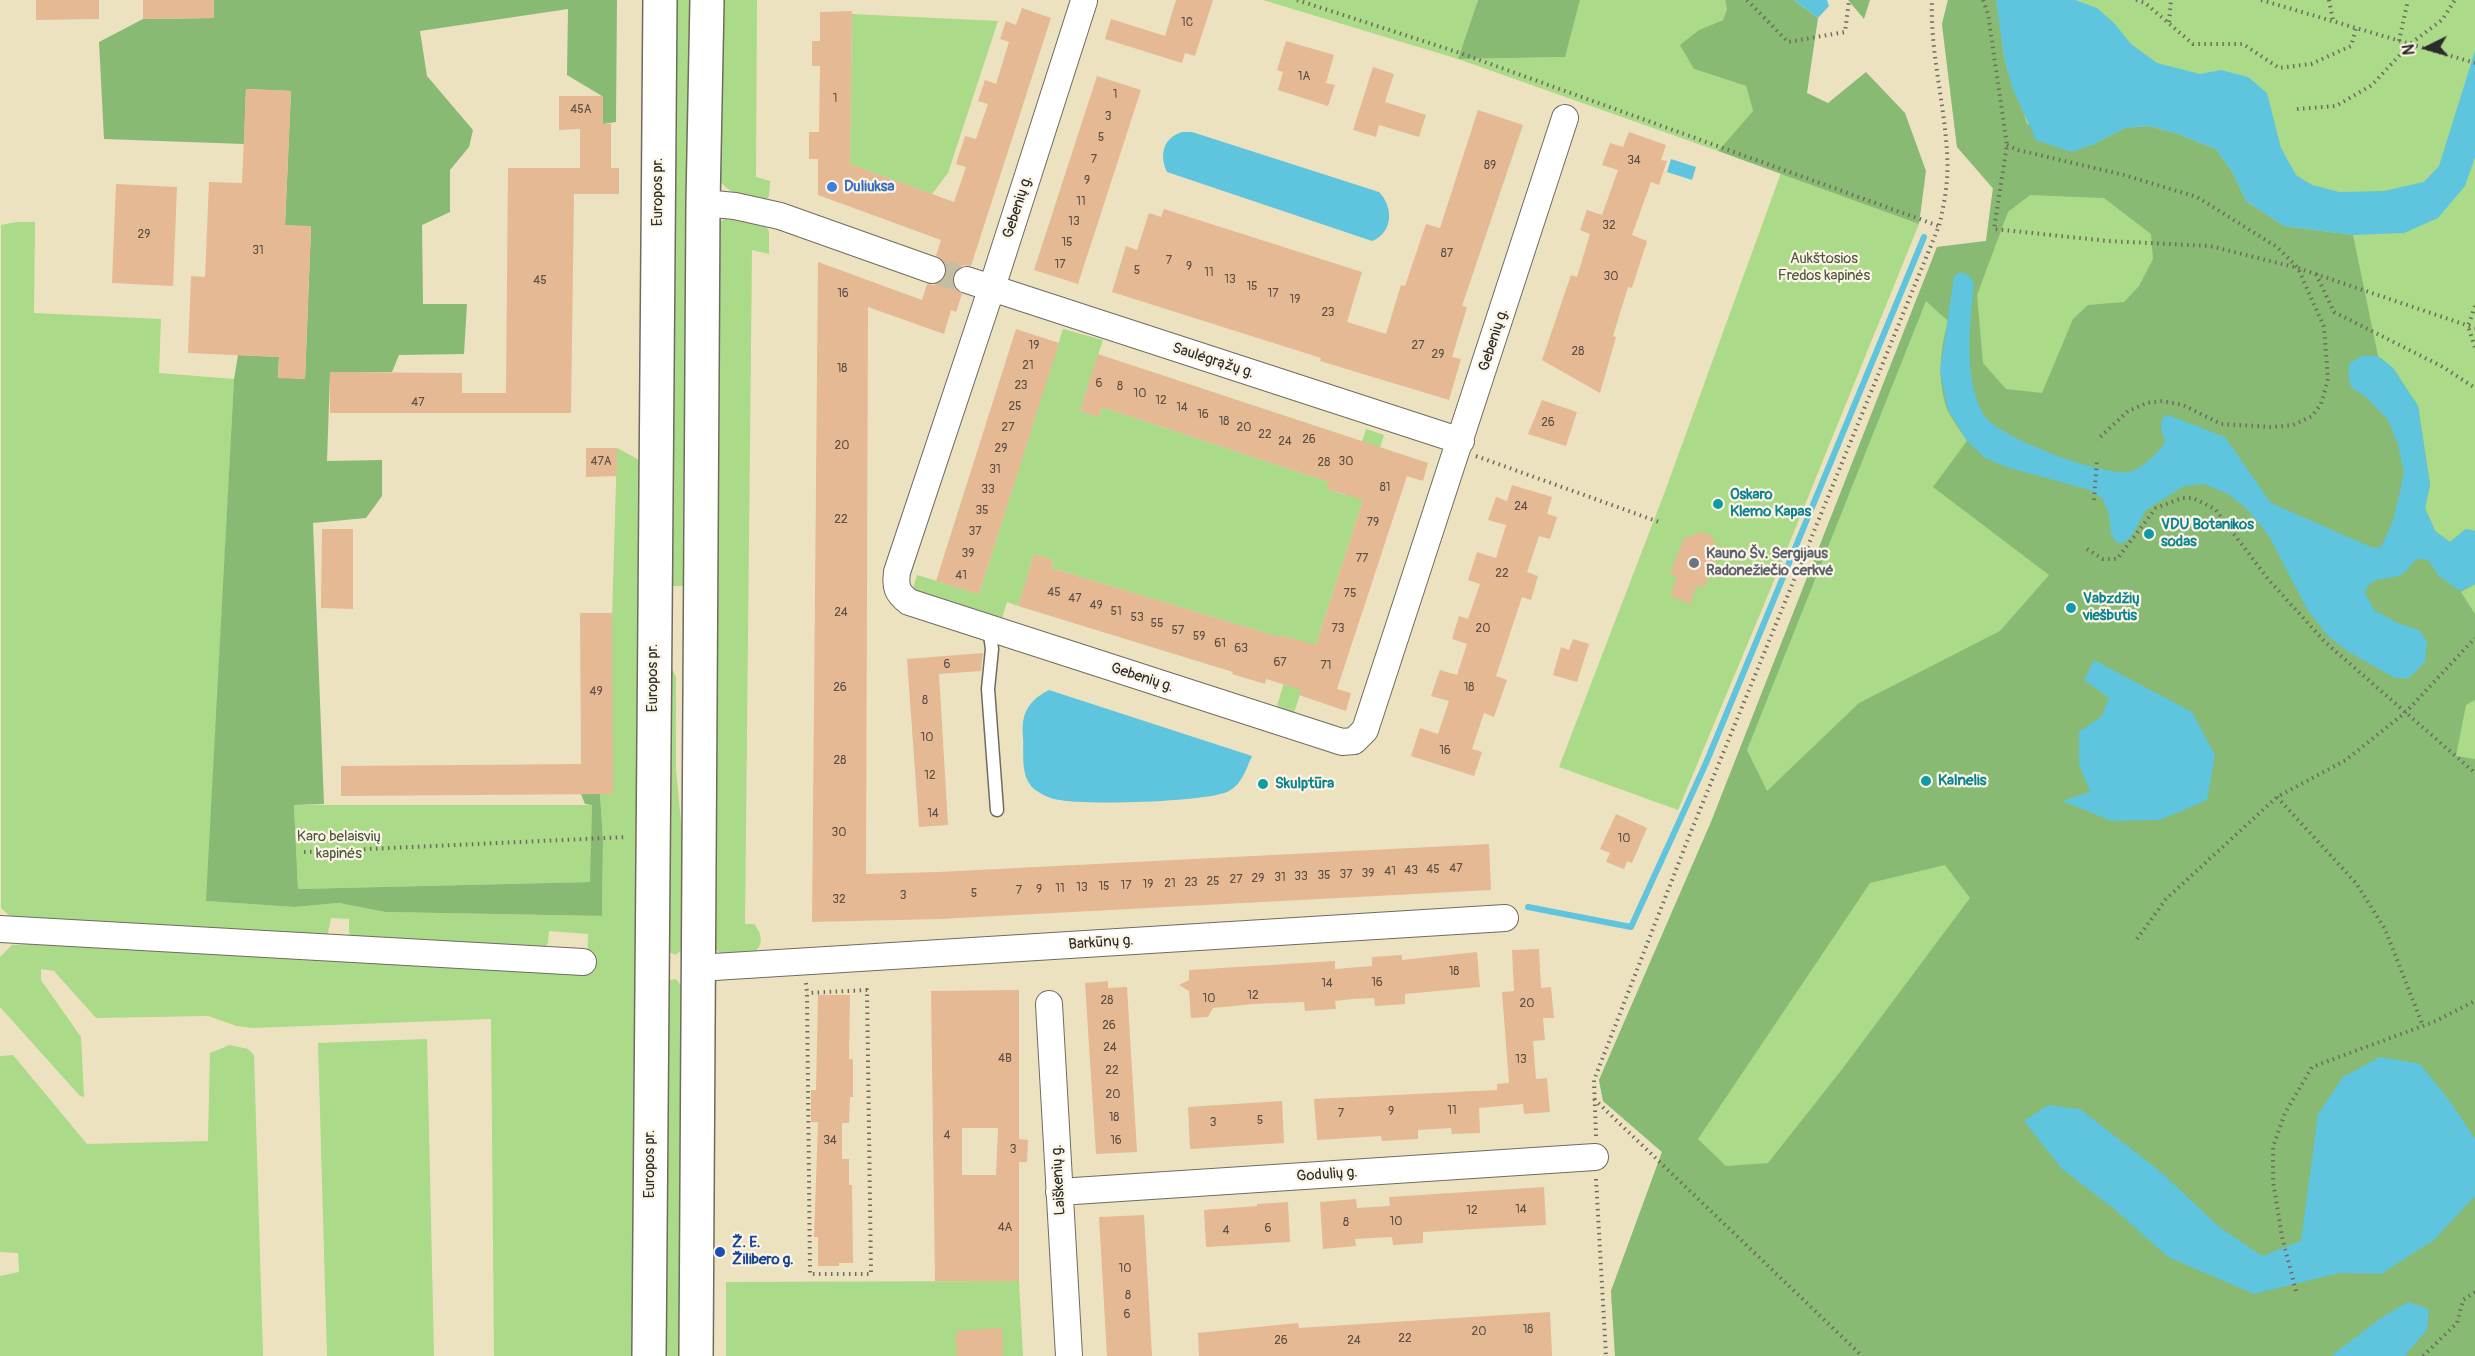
<!DOCTYPE html>
<html>
<head>
<meta charset="utf-8">
<style>
	body { margin:0 }
	#map { position:relative; width:2475px; height:1356px; overflow:hidden; background:#ece2c0; font-family:Pangolin,sans-serif }
	canvas { display:block }
	.north { position:absolute; left:2397px; top:18px; width:60px; height:60px; -webkit-text-stroke:4px #fcf5e5; paint-order:stroke; rotate:265deg; font-size:16px; font-weight:700; line-height:24px; text-align:center; color:#2b2b2b }
	.north::after { content:''; display:block; margin:auto; width:21px; height:27px; background:#2b2b2b; clip-path:polygon(50% 0,100% 100%,50% 72%,0 100%) }
</style>
</head>
<body>
<div id="map">
<canvas width="2475" height="1356"></canvas>
<div class="north">N</div>
</div>
<script>
const context = document.querySelector('canvas').getContext('2d');
context.lineJoin = 'round';
function fillPath(path, color) { context.fillStyle = color; context.fill(path, 'evenodd'); }
function stroke(path, color, width, dash) { context.strokeStyle = color; context.lineWidth = width; context.lineCap = dash ? 'butt' : 'round'; context.setLineDash(dash || []); context.stroke(path); }
function write(font, color, halo, rows, align = 'center') {
  context.font = font + ' Pangolin,sans-serif'; context.lineWidth = 4.5; context.setLineDash([]); context.textBaseline = 'middle'; context.strokeStyle = halo; context.fillStyle = color; for (const [text, x, y, turn = 0] of rows) {
    context.save(); context.translate(x, y); context.rotate((+turn || 0) * Math.PI / 180); context.textAlign = isNaN(turn) ? turn : align; if (halo) context.strokeText(text, 0, 0); context.fillText(text, 0, 0); context.restore();
  }
}
const green = new Path2D(`
	M671 0H692L688 586H666Z
	M719 0H757L756 177 770 181 769 196 765 201C748 201 726 192 718 178Z
	M1263 0H1478L1458 59 1564 57 1580 0H1725L1727 9 1723 20 1699 30 1694 69 1746 86 1753 111 1718 151 1458 59Z
	M1948 0H2475V1356H1615L1611 1291 1662 1152 1603 1101 1599 1080 1711 822 1937 247 1986 241 1993 189 1957 147 1942 24Z
	M852 14 998 21 948 173 932 194 850 164Z
	M1781 173 1919 224 1776 576 1678 810 1559 767 1664 494Z
	M728 217 765 224 769 232V254L752 250 745 924H754C778 952 732 973 712 945L714 235 720 222Z
	M16 222H35L34 313 161 319 159 373 234 379 207 901 294 907 339 903 385 912 602 916 603 839 600 794 612 619 617 448 643 462 633 1356H494L491 1019 252 1028 237 1026 208 1016 96 1018 54 971 41 969V980L81 1037 84 1097 80 1096 0 1007V957L12 945 30 944 587 973 588 934 549 931 548 943 543 951 352 942 349 932V919L331 918 327 938 12 918 1 908V225Z
	M1063 329 1103 340 1080 411 1099 417 1102 407 1329 482 1328 489 1345 495 1366 429 1384 435 1294 713 1277 706 1297 640 1280 635 1276 647 1269 634 1051 568 1053 560 1034 554 1018 606 1007 602 1002 618 913 589 917 575 979 594Z
	M672 668 676 677V769L686 876 685 948 675 955 666 950 670 669Z
	M294 805H592L591 882 298 889Z
	M676 979 684 989 683 1356H660L668 980Z
	M427 1039 434 1356H327L318 1043Z
	M230 1045 248 1049 254 1055 263 1356H0V1276L19 1272 18 1253 0 1252V1056L13 1055 87 1144 208 1141 210 1053Z
	M1019 1281 1023 1356H726V1282Z`);
const forest = new Path2D(`
	M214 0H617L616 122 603 124 602 96 567 75 568 9 420 31 427 76 473 130 469 147 450 170V212L422 225 423 304H467L464 354 399 355 392 372 330 373 327 461 382 460V496L366 518 313 523 324 804 294 805 298 889 590 882 592 805 585 804 581 794H600L603 839 602 916 385 912 339 903 294 907 206 901 234 379 238 355 279 357 278 377 305 379 311 227 285 225 291 91 246 89 244 144 104 139 99 42 143 19 214 18Z
	M1478 0H1580L1565 57 1458 59Z
	M1725 0H1794L1818 18 1807 93 1828 103 1866 72 1905 113 1926 171 1919 224 1718 151 1753 111 1746 86 1694 69 1680 45 1699 30 1723 20 1727 9Z
	M1848 0H1870L1864 19Z
	M1948 0H1996C2001 19 2001 38 2004 56 2009 80 2021 101 2027 124L2092 145 2125 128 2149 126 2178 134 2216 149 2233 173 2246 201 2284 226 2353 235 2378 356 2393 368 2418 406 2430 485 2425 508 2435 531 2450 542 2466 529 2475 531V584L2461 592 2475 614V700L2466 705 2456 756 2475 759V1356H1615L1611 1291 1662 1152 1603 1101 1599 1080 1711 822 1937 247 1986 241 1993 188 1957 147 1942 24ZM2030 195 2104 198 2151 234 2153 259 2139 286 2124 302 2088 305 2073 319 2042 393 2006 389 1983 363 1977 295 2008 212ZM1926 301 1948 321C1940 350 1937 380 1947 409 1952 420 1961 431 1967 441L1933 487 2049 575 2000 631 1859 703 1767 791 1747 750ZM1945 865 1970 898 1843 1068 1768 1163 1726 1166 1698 1139 1870 883Z`);
const water = new Path2D(`
	M1794 0H1827L1829 6 1818 18Z
	M1996 0H2075L2097 8 2114 23 2131 44 2157 63 2200 74 2221 70 2248 77 2267 93 2281 148 2296 175 2312 185 2339 192 2384 191 2424 182 2439 166 2475 51V157L2465 186 2438 218 2404 233 2353 235 2284 226 2246 201 2233 173 2216 149 2178 134 2149 126 2125 128 2092 145 2071 152 2036 140 2012 87 2004 56Z
	M1182 132H1192L1379 192C1394 207 1393 233 1372 241L1167 172C1159 155 1163 138 1182 132Z
	M1671 159 1696 167 1692 180 1667 172Z
	M1961 272 1970 276 1974 284C1970 326 1963 375 1983 414 1996 437 2102 476 2128 472 2139 471 2161 452 2165 441L2161 429 2162 418 2168 415 2225 437 2271 503 2373 548 2381 547 2393 521 2404 473 2398 445 2388 420 2367 398 2351 387 2348 373 2350 363 2362 356H2378L2393 368 2418 406 2430 485 2425 508 2435 531 2450 542 2466 529 2475 531V584L2460 591 2439 576 2428 560 2416 559C2411 565 2406 573 2398 576 2384 581 2371 575 2365 593L2374 610 2400 624 2419 630 2427 641 2425 662 2409 678H2395L2347 651 2328 636 2307 609 2269 536 2247 509 2228 494 2204 484 2184 486 2146 510 2131 537 2123 543H2117L2111 534 2109 515 2103 499 2090 490 2006 467 1985 458 1967 441 1948 410 1940 372 1954 276Z
	M2094 660 2192 712 2215 755 2207 800 2160 820 2112 821 2062 801 2090 792 2079 764V732L2102 716 2109 698 2084 680Z
	M1049 690 1252 756C1246 769 1242 785 1227 792 1203 802 1081 806 1054 799 1049 798 1039 793 1034 789 1020 776 1024 755 1023 737 1021 713 1028 701 1049 690Z
	M2380 1057 2420 1064 2449 1100 2475 1139V1196L2434 1240 2381 1274 2339 1273 2254 1294 2168 1257 2113 1208 2062 1169 2024 1121 2048 1105 2080 1109 2161 1172 2218 1226 2262 1256 2301 1241 2318 1114 2343 1077Z
	M2408 1302 2429 1309 2427 1330 2404 1356H2331L2381 1318Z`);
const stream = new Path2D(`
	M1528 907 1631 927 1706 763 1924 237`);
const building = new Path2D(`
	M36 0H99V19L36 20Z
	M143 0H214V18L143 19Z
	M1176 0H1213L1195 56 1185 53 1182 63 1105 39 1111 19 1165 36Z
	M1022 8 1051 18 971 266 964 265 957 269 953 276V284L962 294 956 312 951 310 944 334 868 307 866 874 938 872 1489 844 1491 890 940 919 812 922 818 262 922 300 927 284 934 285 941 282 946 276 947 268 944 261 936 256 941 240 818 195V159H809V132H819L820 66H812V41H820V12L852 11 850 164 954 202 966 167 956 164 965 136 976 139 988 104 978 101 985 80 996 84 1009 42 1000 39 1006 21 1016 25Z
	M1286 41 1334 55 1326 83 1335 85 1328 106 1278 90 1283 72 1277 70Z
	M1373 67 1394 74 1385 102 1426 115 1419 137 1379 125 1376 137 1353 130Z
	M1097 76 1141 90 1078 284 1034 270Z
	M246 89 291 91 285 225 311 226 305 379 278 378 279 357 188 353 191 276 205 277 209 182 242 183Z
	M559 96H603V124H611V168H619V194H574L571 413H330V372L462 373V393H506L508 168H580V129L559 130Z
	M1478 110 1523 125 1462 306 1467 307 1452 357 1461 359 1449 400 1320 361 1321 358 1112 292 1126 246 1137 250 1149 213 1161 217 1164 209 1362 272 1347 322 1386 334 1401 285 1405 286 1426 224 1440 228Z
	M1629 132 1666 145 1661 160 1667 161 1659 185 1651 182 1632 235 1647 241 1632 288 1628 287 1613 336 1616 337 1600 393 1542 360 1571 275 1577 277 1590 234 1580 230 1587 210 1602 215 1618 170 1602 165 1610 143 1623 147Z
	M116 184 177 187 173 286 112 283Z
	M1016 329 1059 343 979 594 936 581Z
	M1098 354 1428 463 1423 481 1407 476 1337 689 1351 693 1346 711 1299 695 1301 690 1266 679 1265 684 1232 674 1233 672 1018 606 1034 554 1053 560 1051 568 1279 637 1280 635 1316 645 1363 500 1327 489 1329 482 1102 407 1099 417 1080 411Z
	M1542 400 1577 412 1566 446 1528 434Z
	M586 448H617V476L586 477Z
	M1512 485 1552 497 1547 514 1557 517 1550 539 1539 536 1527 572 1538 576 1531 600 1522 597 1496 676 1507 680 1494 717 1484 713 1472 749 1482 752 1474 776 1411 756 1420 728 1438 734 1449 701 1431 696 1440 670 1457 675 1467 644 1452 639 1459 616 1468 619 1480 584 1468 580 1477 552 1496 558 1506 525 1488 520 1496 497 1507 501Z
	M322 529H353V609L321 608Z
	M1702 532 1712 536 1719 553 1704 588 1697 585 1690 604 1670 596 1677 577 1670 574 1684 538Z
	M580 613H612L613 794 341 796V766L581 764Z
	M1573 639 1589 644 1577 682 1553 675 1561 647 1569 650Z
	M983 653 981 671 939 674 948 825 919 827 907 659Z
	M1616 814 1647 828 1632 863 1627 861 1624 869 1606 862 1610 853 1600 849Z
	M1539 949 1541 988 1551 987 1554 1018H1543L1545 1040 1533 1041 1536 1079 1547 1078 1550 1112 1524 1114 1523 1104 1479 1108 1480 1133 1452 1134 1451 1128 1418 1130V1139L1382 1141 1381 1136 1317 1140 1314 1099 1497 1090V1084L1509 1083 1502 992 1514 991 1512 950Z
	M1477 952 1480 987 1405 994V1004L1375 1006 1374 998 1352 999 1335 1001 1336 1009 1305 1011 1304 1002 1254 1004 1213 1008 1208 1017 1191 1018 1189 991 1179 985 1189 980V970L1335 961V969L1372 966V957L1402 955V960Z
	M1108 981V988L1127 987 1137 1152 1096 1154 1085 983Z
	M1019 990V1139L1028 1140 1027 1162H1019V1281H935L931 991ZM962 1128H998L996 1175H962Z
	M818 995H850L849 1059H853V1097H850L849 1123H842V1159H849V1185H852L853 1263H839V1266H818V1237H814L818 1122H811V1090H816Z
	M1282 1101 1284 1143 1190 1149 1188 1107Z
	M1544 1187 1546 1225 1423 1232V1243L1393 1245 1392 1237 1355 1239 1356 1246 1323 1249 1320 1202 1356 1199 1357 1208 1390 1206 1389 1197Z
	M1288 1202 1290 1242 1206 1247 1204 1210 1257 1206V1204Z
	M1144 1215 1152 1356H1107L1099 1217Z
	M1550 1312 1552 1356H1199L1198 1333 1298 1323 1299 1328Z
	M1002 1328 1003 1356H957L956 1331Z`);
const streetTunnel = new Path2D(`
	M932 270 967 280`);
const path = new Path2D(`
	M1297 0 1457 52 1939 226
	M1747 0 1788 42 1845 32 1849 0
	M1983 0 1988 14 2007 145 1994 229 2108 241 2210 246 2298 268 2475 328
	M2136 0 2145 3 2193 44H2243L2279 68 2311 64 2351 46 2356 28
	M2261 0 2475 63
	M2329 0 2333 21
	M2169 22 2171 0
	M2399 41 2408 0
	M2297 109 2336 106 2372 85 2410 44 2442 20 2455 0
	M2007 145 2018 150 2124 175 2197 197 2277 247 2298 268 2324 327 2328 379 2321 404 2312 416 2293 425 2273 427 2221 424 2183 405 2162 401 2147 403 2128 411 2097 440
	M2316 274 2334 312 2443 367 2475 388
	M2475 306 2468 326 2475 348
	M1476 456 1659 522
	M2094 500 2097 460
	M2087 549 2103 559H2117L2156 508 2182 498H2193L2215 509 2268 579 2325 642 2475 773
	M2277 797 2356 883 2385 929 2423 1026
	M304 852 627 837
	M2137 939 2166 899 2277 797 2346 760 2406 712 2475 638
	M806 983 807 993 810 1274H871L867 990 807 993
	M1594 1099 1862 1356
	M1596 1136 1594 1080 1690 834 1939 226C1945 202 1949 177 1947 152 1944 101 1930 51 1932 0
	M1596 1179 1606 1356
	M2296 1291 2282 1237 2273 1181V1147L2285 1113 2312 1067 2436 1021 2475 1001
	M2423 1356 2457 1323 2463 1300 2475 1292`);
const lane = new Path2D(`
	M989 628 992 649 988 689 997 810`);
const street = new Path2D(`
	M1084 1 996 275 897 572C895 587 897 593 909 602L1342 742 1354 741 1365 730 1565 118
	M703 203 735 206 780 216 932 270
	M967 280 1461 441
	M0 929 583 962
	M698 968 1505 918
	M1049 1004 1069 1356
	M1059 1192 1595 1157`);
const primary = new Path2D(`
	M649 1356 660 0
	M696 1356 703 203 707 0`);
const markers = [
	[832,187,6,"#3f7fe0"],
	[1718,504,6,"#0f9aa8"],
	[2149,534,6,"#0f9aa8"],
	[1694,563,6,"#6b7280"],
	[2071,608,6,"#0f9aa8"],
	[1926,781,6,"#0f9aa8"],
	[1263,784,6,"#0f9aa8"],
	[720,1252,6,"#1a4fb4"]
];
const numberNames = [
	["1C",1187,23],
	["1A",1304,77],
	["1",1115,95],
	["1",835,99],
	["45A",581,110],
	["3",1108,117],
	["5",1101,138],
	["7",1094,160],
	["34",1634,161],
	["89",1490,166],
	["9",1087,181],
	["11",1081,202],
	["13",1074,222],
	["32",1609,226],
	["29",144,235],
	["15",1067,243],
	["31",258,251],
	["87",1447,254],
	["7",1169,261],
	["17",1060,265],
	["9",1189,267],
	["5",1137,271],
	["11",1209,273],
	["30",1611,277],
	["13",1230,280],
	["45",540,281],
	["15",1252,287],
	["16",843,294],
	["17",1273,294],
	["19",1295,300],
	["23",1328,313],
	["19",1034,346],
	["27",1418,346],
	["28",1578,352],
	["29",1438,355],
	["21",1028,366],
	["18",842,369],
	["6",1099,384],
	["23",1021,386],
	["8",1120,387],
	["10",1140,394],
	["12",1161,401],
	["47",418,403],
	["25",1015,407],
	["14",1182,408],
	["16",1203,415],
	["18",1224,422],
	["26",1548,423],
	["27",1008,428],
	["20",1244,428],
	["22",1265,435],
	["26",1309,440],
	["24",1285,442],
	["20",842,446],
	["29",1001,449],
	["47A",601,462],
	["30",1346,462],
	["28",1324,463],
	["31",995,470],
	["81",1385,488],
	["33",988,490],
	["24",1521,507],
	["35",982,511],
	["22",841,520],
	["79",1373,523],
	["37",975,532],
	["39",968,554],
	["77",1362,559],
	["22",1502,574],
	["41",961,576],
	["45",1054,593],
	["75",1350,594],
	["47",1075,599],
	["49",1096,606],
	["51",1116,612],
	["24",841,613],
	["53",1137,618],
	["55",1157,624],
	["73",1338,629],
	["20",1483,629],
	["57",1178,631],
	["59",1199,637],
	["61",1220,644],
	["63",1241,649],
	["67",1280,663],
	["6",947,665],
	["71",1326,666],
	["26",840,688],
	["18",1469,688],
	["49",596,692],
	["8",925,701],
	["10",927,738],
	["16",1445,751],
	["28",840,761],
	["12",930,776],
	["14",933,814],
	["30",839,833],
	["10",1624,839],
	["47",1456,869],
	["45",1433,870],
	["43",1411,871],
	["41",1390,872],
	["39",1368,874],
	["37",1346,875],
	["35",1324,876],
	["33",1301,877],
	["31",1280,878],
	["29",1258,879],
	["27",1236,880],
	["25",1213,882],
	["23",1191,883],
	["21",1170,884],
	["19",1148,885],
	["17",1126,886],
	["15",1104,887],
	["13",1082,888],
	["11",1060,889],
	["9",1039,890],
	["7",1019,891],
	["5",974,894],
	["3",903,896],
	["32",839,900],
	["18",1454,972],
	["16",1377,983],
	["14",1327,984],
	["12",1253,996],
	["10",1209,999],
	["28",1107,1001],
	["20",1527,1004],
	["26",1109,1026],
	["24",1110,1048],
	["4B",1005,1059],
	["13",1521,1060],
	["22",1112,1071],
	["20",1113,1095],
	["11",1452,1111],
	["9",1391,1112],
	["7",1341,1114],
	["18",1114,1118],
	["5",1260,1121],
	["3",1213,1123],
	["4",947,1136],
	["34",830,1141],
	["16",1116,1141],
	["3",1013,1150],
	["14",1521,1210],
	["12",1472,1211],
	["10",1396,1222],
	["8",1346,1223],
	["4A",1005,1228],
	["6",1268,1229],
	["4",1226,1231],
	["10",1125,1269],
	["8",1128,1296],
	["6",1127,1315],
	["18",1528,1330],
	["20",1479,1332],
	["22",1405,1339],
	["26",1281,1341],
	["24",1354,1341]
];
const shopNames = [
	["Duliuksa",844,187]
];
const streetNames = [
	["Europos pr.",658,192,-90],
	["Gebenių g.",1018,207,-72],
	["Gebenių g.",1494,340,-72],
	["Saulėgrąžų g.",1213,361,18],
	["Europos pr.",653,678,-90],
	["Gebenių g.",1142,678,18],
	["Barkūnų g.",1101,943,-4],
	["Europos pr.",650,1164,-90],
	["Godulių g.",1327,1175,-4],
	["Laiškenių g.",1059,1180,-93]
];
const parkNames = [
	["Aukštosios",1824,259],
	["Fredos kapinės",1824,276],
	["Karo belaisvių",339,837],
	["kapinės",339,854]
];
const cultureNames = [
	["Oskaro",1730,495],
	["Klemo Kapas",1730,512],
	["VDU Botanikos",2161,525],
	["sodas",2161,542],
	["Vabzdžių",2083,599],
	["viešbutis",2083,616],
	["Kalnelis",1938,781],
	["Skulptūra",1275,784]
];
const worshipNames = [
	["Kauno Šv. Sergijaus",1706,554],
	["Radonežiečio cerkvė",1706,571]
];
const transitNames = [
	["Ž. E.",732,1243],
	["Žilibero g.",732,1260]
];
fillPath(green, '#abda88');
fillPath(forest, '#88ba74');
fillPath(water, '#5fc4dd');
stroke(stream, '#5fc4dd', 6);
fillPath(building, '#e5b993');
stroke(streetTunnel, '#c5bda2', 26, [26, 13]);
stroke(lane, '#6f6b5f', 15);
stroke(street, '#6f6b5f', 28);
stroke(primary, '#6f6b5f', 36);
stroke(path, '#6f6b5f', 4, [1.5, 4.5]);
stroke(lane, '#fff', 12);
stroke(street, '#fff', 26);
stroke(primary, '#fff', 33);
for (const [x, y, r, color] of markers) { const dot = new Path2D(); dot.arc(x, y, r, 0, 2 * Math.PI); context.fillStyle = color; context.fill(dot); stroke(dot, '#fcf5e5', 2); }
write('12px', '#5a4e45', null, numberNames);
write('bold 15px', '#366cbe', '#fcf5e5', shopNames, 'left');
write('15px', '#2b2b2b', '#fcf5e5', streetNames);
write('15px', '#4b5742', '#fcf5e5', parkNames);
write('bold 15px', '#0d838f', '#fcf5e5', cultureNames, 'left');
write('bold 15px', '#5b616d', '#fcf5e5', worshipNames, 'left');
write('bold 15px', '#164399', '#fcf5e5', transitNames, 'left');
</script>
</body>
</html>
